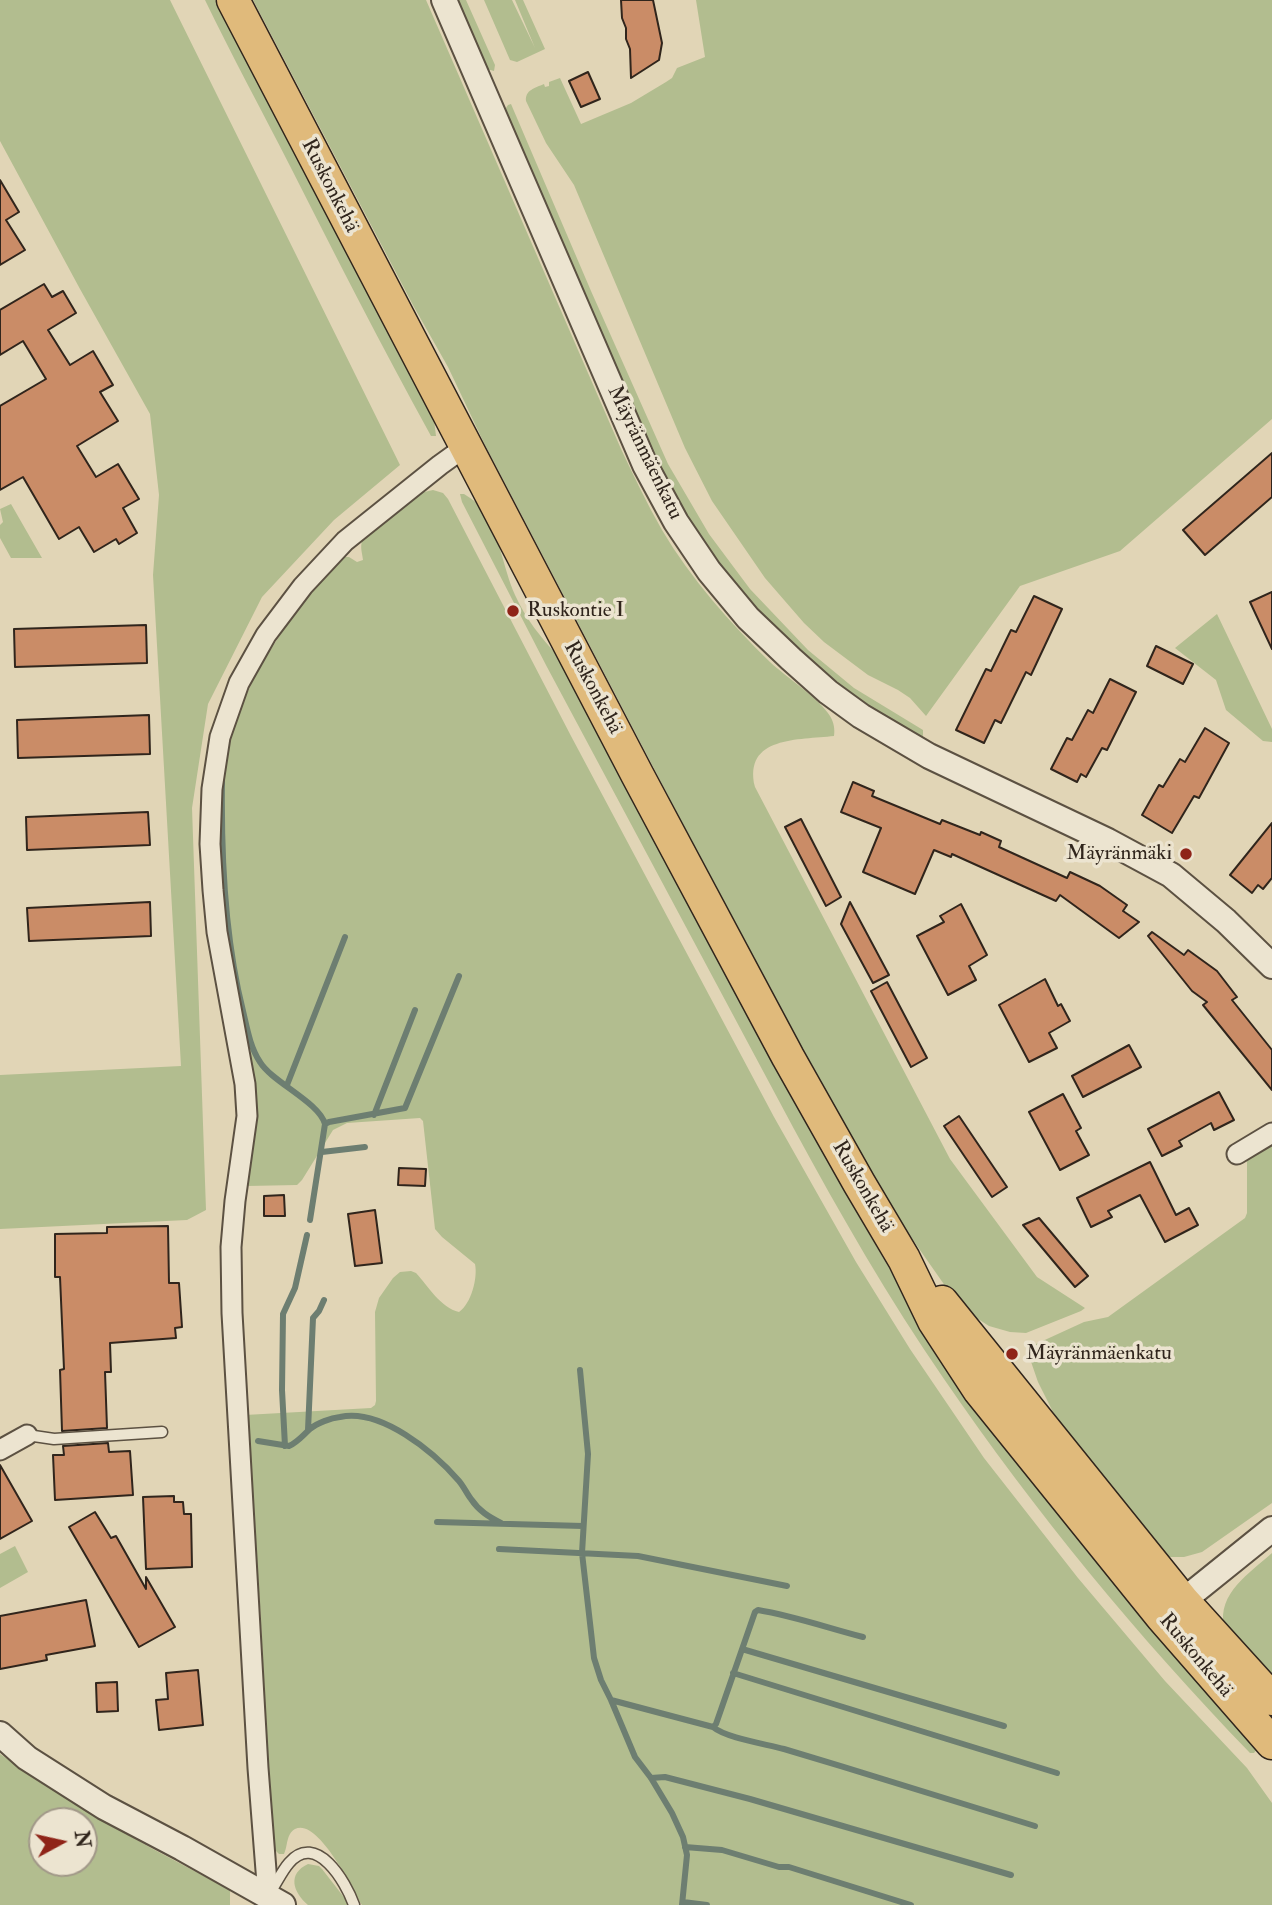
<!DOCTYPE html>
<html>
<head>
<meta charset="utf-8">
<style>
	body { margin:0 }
	#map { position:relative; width:1272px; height:1905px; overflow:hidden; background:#e1d5b6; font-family:"IM FELL Double Pica",serif }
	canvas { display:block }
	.north { position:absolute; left:28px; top:1807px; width:70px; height:70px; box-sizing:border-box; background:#ece4d0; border:2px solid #a19888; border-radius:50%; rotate:82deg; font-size:19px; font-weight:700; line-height:28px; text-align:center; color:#30251c }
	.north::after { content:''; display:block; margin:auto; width:24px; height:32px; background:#8f2418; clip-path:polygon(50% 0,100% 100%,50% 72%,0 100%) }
</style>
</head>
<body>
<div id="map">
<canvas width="1272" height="1905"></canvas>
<div class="north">N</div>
</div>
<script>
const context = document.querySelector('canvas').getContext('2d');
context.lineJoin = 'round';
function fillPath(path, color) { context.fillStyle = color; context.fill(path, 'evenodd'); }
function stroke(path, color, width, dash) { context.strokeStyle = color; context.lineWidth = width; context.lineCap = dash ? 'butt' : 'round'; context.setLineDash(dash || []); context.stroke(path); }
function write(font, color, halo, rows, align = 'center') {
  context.font = font + ' "IM FELL Double Pica",serif'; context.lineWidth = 7; context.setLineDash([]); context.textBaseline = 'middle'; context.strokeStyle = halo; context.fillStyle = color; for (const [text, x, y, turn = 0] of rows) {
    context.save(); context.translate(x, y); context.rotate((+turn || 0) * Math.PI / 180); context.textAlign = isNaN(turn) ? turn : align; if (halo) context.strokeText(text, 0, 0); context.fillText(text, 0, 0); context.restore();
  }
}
const green = new Path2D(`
	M0 0H170L400 465 334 520 262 597 208 704 192 808 206 1210 187 1220 0 1229V1075L181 1066 153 575 159 495 150 414 80 289 0 141Z
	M205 0H215L230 25 434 420 436 436H431C382 347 336 257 290 166 262 111 232 56 205 0Z
	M253 0H426L621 449C634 476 647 504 662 530 691 579 730 623 770 662 786 677 820 699 830 716 834 723 835 729 834 736 799 740 743 736 755 787L950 1159 1037 1277 1085 1308 1081 1311 1026 1333 1010 1332 989 1326 975 1317 948 1290 901 1223 822 1085 684 826 484 443 448 367 414 307Z
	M456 0H466L495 65 494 71 487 69Z
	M484 0H512L535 48 515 0H523L545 49 517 62 510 60Z
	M696 0H1272V419L1120 551 1020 586 926 716 910 698 898 690 868 675 824 642 804 623 765 578 712 501 685 448 574 185 546 143 526 101C525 90 535 88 544 84L545 87 549 86V82L560 78 581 124 631 103 666 82 672 78 677 68 705 57Z
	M511 104 591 291 668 464 709 534 750 589 808 650 854 688 923 730V737L914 735 849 695 803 658 742 596 701 540 662 474 504 111 508 105Z
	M433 490 443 493 448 499 571 736 774 1117 856 1262 910 1349 984 1458 1078 1578 1165 1681 1247 1768 1272 1803V1905H362C353 1890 318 1817 295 1829 286 1834 288 1846 284 1854H279L275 1850 268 1760 260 1606 245 1415 371 1408 375 1405 376 1401 375 1312 379 1298 393 1278 400 1272 411 1271 416 1273C428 1286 441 1308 459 1312 471 1304 478 1278 475 1264L442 1237 435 1229 423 1121 420 1118 347 1123 333 1130 302 1180 297 1185 247 1186 240 1014 225 911 220 798 224 761 239 712 257 671 298 607 318 582 343 557H349L357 562 363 560C362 551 359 545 364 537L420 493Z
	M460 494H464C470 498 477 502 481 507 499 531 503 568 515 595 526 619 541 638 559 657 675 877 789 1100 916 1314L1258 1748 1254 1753H1250C1138 1637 1035 1512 944 1379 889 1299 840 1214 794 1129L547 667 462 502Z
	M11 504 42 558H11L0 538V525L3 522 0 509Z
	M1217 614 1272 729V742L1263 741 1226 710 1216 680 1175 648Z
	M1272 1141V1503L1202 1552 1184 1557H1167L1062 1430 1038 1382 1028 1353 1036 1344 1084 1322 1108 1317 1245 1218 1247 1213V1160Z
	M15 1546 28 1572 0 1588V1554Z
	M1272 1553V1685L1224 1627C1217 1593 1250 1573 1272 1553Z
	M0 1754 73 1803 151 1848 230 1890V1905H0ZM42 1821H84V1863H42Z
	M308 1864 319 1866 322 1869 350 1905H308C293 1892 287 1874 308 1864Z`);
const stream = new Path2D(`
	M222 782C221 856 225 940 243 1011 247 1028 250 1047 260 1062 272 1082 319 1102 325 1124
	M287 1085 345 937
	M374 1115 415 1010
	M322 1152 365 1147
	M310 1220 325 1124 329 1122 405 1108 459 976
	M580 1370 588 1454 582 1553 594 1658 601 1680 611 1700 635 1757 651 1778 672 1813 683 1837 687 1855 682 1905
	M308 1430 313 1318 319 1311 324 1300
	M258 1441 289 1446C298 1442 303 1435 310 1429 317 1423 331 1418 340 1417 381 1408 434 1452 459 1481 464 1487 467 1494 471 1499 479 1511 489 1517 501 1523
	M285 1446 282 1390 283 1314 295 1288 307 1235
	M437 1522 583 1526
	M499 1549 638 1556 787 1586
	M742 1649 1004 1726
	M733 1673 1057 1773
	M611 1700 713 1727 716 1724 755 1612 758 1610C794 1616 828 1628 863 1637
	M713 1727C726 1738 766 1744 784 1749 868 1774 952 1800 1035 1826
	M651 1778 665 1777 750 1799 1011 1875
	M685 1847 722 1850 779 1867H789L911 1905
	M683 1902 707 1905`);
const building = new Path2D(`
	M621 0H653L662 43 659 60 631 78 630 49 626 39V28L622 18Z
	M588 72 600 99 581 107 569 81Z
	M0 180 19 212 6 220 25 250 0 265Z
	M44 284 52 297 63 291 76 313 48 330 70 365 93 351 113 385 100 392 118 421 77 446 96 477 118 464 139 499 123 508 137 533 119 544 116 539 94 552 79 527 59 539 23 477 0 490V406L46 379 23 341 0 355V310Z
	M1272 453V497L1205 555 1183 530Z
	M1272 592V649L1250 602Z
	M1034 596 1062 609 1031 675 1026 672 1001 723 995 720 984 743 956 730 986 669 991 671 1011 630 1016 632Z
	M146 625 147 663 15 667 14 629Z
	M1156 646 1193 664 1183 684 1147 666Z
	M1110 679 1136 692 1107 750 1102 748 1086 777 1081 774 1077 782 1051 769 1067 738 1072 740 1088 710 1093 713Z
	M149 715 150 754 18 758 17 720Z
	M1205 728 1229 743 1199 798 1194 796 1172 833 1142 815 1159 785 1163 787 1180 759 1185 762Z
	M853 782 874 791 872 796 940 824 942 820 980 835 981 832 1001 841 999 847 1067 878 1070 872 1100 886 1127 905 1123 911 1139 922 1119 938 1060 895 1056 901 952 854 951 857 934 850 915 894 863 872 881 828 841 812Z
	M148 812 150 845 27 850 26 817Z
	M801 819 841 897 826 906 785 827Z
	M1272 823V878L1263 889 1258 885 1252 893 1230 875Z
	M150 902 151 936 29 941 27 908Z
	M850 902 889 975 873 983 841 924Z
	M961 904 987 955 969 966 976 980 948 995 917 936 944 922 940 916Z
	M1152 932 1184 955 1188 950 1217 971 1237 997 1232 1000 1272 1050V1090L1203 1005 1207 1002 1192 991 1148 936Z
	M1045 979 1058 1006 1061 1004 1070 1021 1049 1033 1057 1048 1029 1062 999 1005Z
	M887 982 927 1058 911 1067 871 991Z
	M1129 1045 1141 1067 1083 1097 1072 1076Z
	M1219 1092 1234 1120 1214 1130 1211 1123 1179 1141 1182 1146 1162 1156 1148 1129Z
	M1063 1094 1081 1128 1076 1131 1089 1155 1060 1170 1029 1112Z
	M959 1116 1007 1187 992 1197 944 1126Z
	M1150 1162 1176 1215 1189 1208 1198 1225 1165 1242 1140 1195 1108 1211 1112 1217 1091 1227 1077 1198Z
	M399 1168 426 1169 425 1186 398 1185Z
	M284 1195 285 1216H264V1196Z
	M375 1210 382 1263 355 1266 348 1214Z
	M1039 1218 1088 1276 1075 1287 1023 1225Z
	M168 1226 169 1283H179L182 1327 175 1328 176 1338 110 1343 111 1372H105L107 1428 62 1431 60 1370 64 1369 60 1277H55V1234L107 1233V1227Z
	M108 1443 109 1452 130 1451 133 1495 55 1500 53 1455H64L63 1446Z
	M0 1465 32 1521 0 1539Z
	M174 1496V1502H183L184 1514H191L192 1567 146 1569 143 1497Z
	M95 1512 111 1538 116 1536 146 1589V1577L175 1627 139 1647 69 1527Z
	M86 1600 95 1646 46 1655 47 1660 0 1669V1616Z
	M198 1670 203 1725 159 1730 156 1700 168 1699 166 1673Z
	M117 1682 118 1711 97 1712 96 1683Z`);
const service = new Path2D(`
	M27 1435 54 1439 162 1432
	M271 1891C277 1882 282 1871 289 1863 316 1831 346 1882 354 1905`);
const minor = new Path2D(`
	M1237 1154 1272 1133
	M0 1450 27 1435
	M268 1896 258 1768 232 1313 231 1247 235 1201 247 1116 245 1084 217 932 213 890 210 844 212 789 220 737 239 683 266 635 303 586 345 541 440 465 465 447`);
const tertiary = new Path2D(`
	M444 0 645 465 676 522 709 571 748 618 791 659 828 692 861 716 929 756 1108 841 1171 875 1226 921 1272 966
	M1169 1612 1272 1529
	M0 1734 27 1758 104 1807 182 1848 283 1905`);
const primary = new Path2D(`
	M233 0 638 776 788 1057 859 1183 904 1259 934 1321 979 1390 1162 1617 1272 1743
	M942 1302 1183 1601 1272 1699`);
const markers = [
	[513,611,7,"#8f2418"],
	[1186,854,7,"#8f2418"],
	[1012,1354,7,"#8f2418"]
];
const streetNames = [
	["Ruskonkehä",329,186,63],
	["Mäyränmäenkatu",644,453,64],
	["Ruskonkehä",592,688,62],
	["Ruskonkehä",862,1187,60],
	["Ruskonkehä",1195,1656,50]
];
const poiNames = [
	["Ruskontie I",527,611],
	["Mäyränmäki",1172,854,"right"],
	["Mäyränmäenkatu",1026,1354]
];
fillPath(green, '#b2bd8f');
stroke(stream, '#6d7e71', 6);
fillPath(building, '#ca8c67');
stroke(building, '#30251c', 2);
stroke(service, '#5c5142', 13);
stroke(minor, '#5c5142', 23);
stroke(tertiary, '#5c5142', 28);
stroke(primary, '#30251c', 35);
stroke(service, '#ece4d0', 10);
stroke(minor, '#ece4d0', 19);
stroke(tertiary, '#ece4d0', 24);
stroke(primary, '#e0ba7b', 32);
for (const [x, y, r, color] of markers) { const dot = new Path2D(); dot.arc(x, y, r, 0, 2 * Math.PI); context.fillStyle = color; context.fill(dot); stroke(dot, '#ece4d0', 2.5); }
write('21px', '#30251c', '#ece4d0', streetNames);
write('21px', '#30251c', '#ece4d0', poiNames, 'left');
</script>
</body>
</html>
